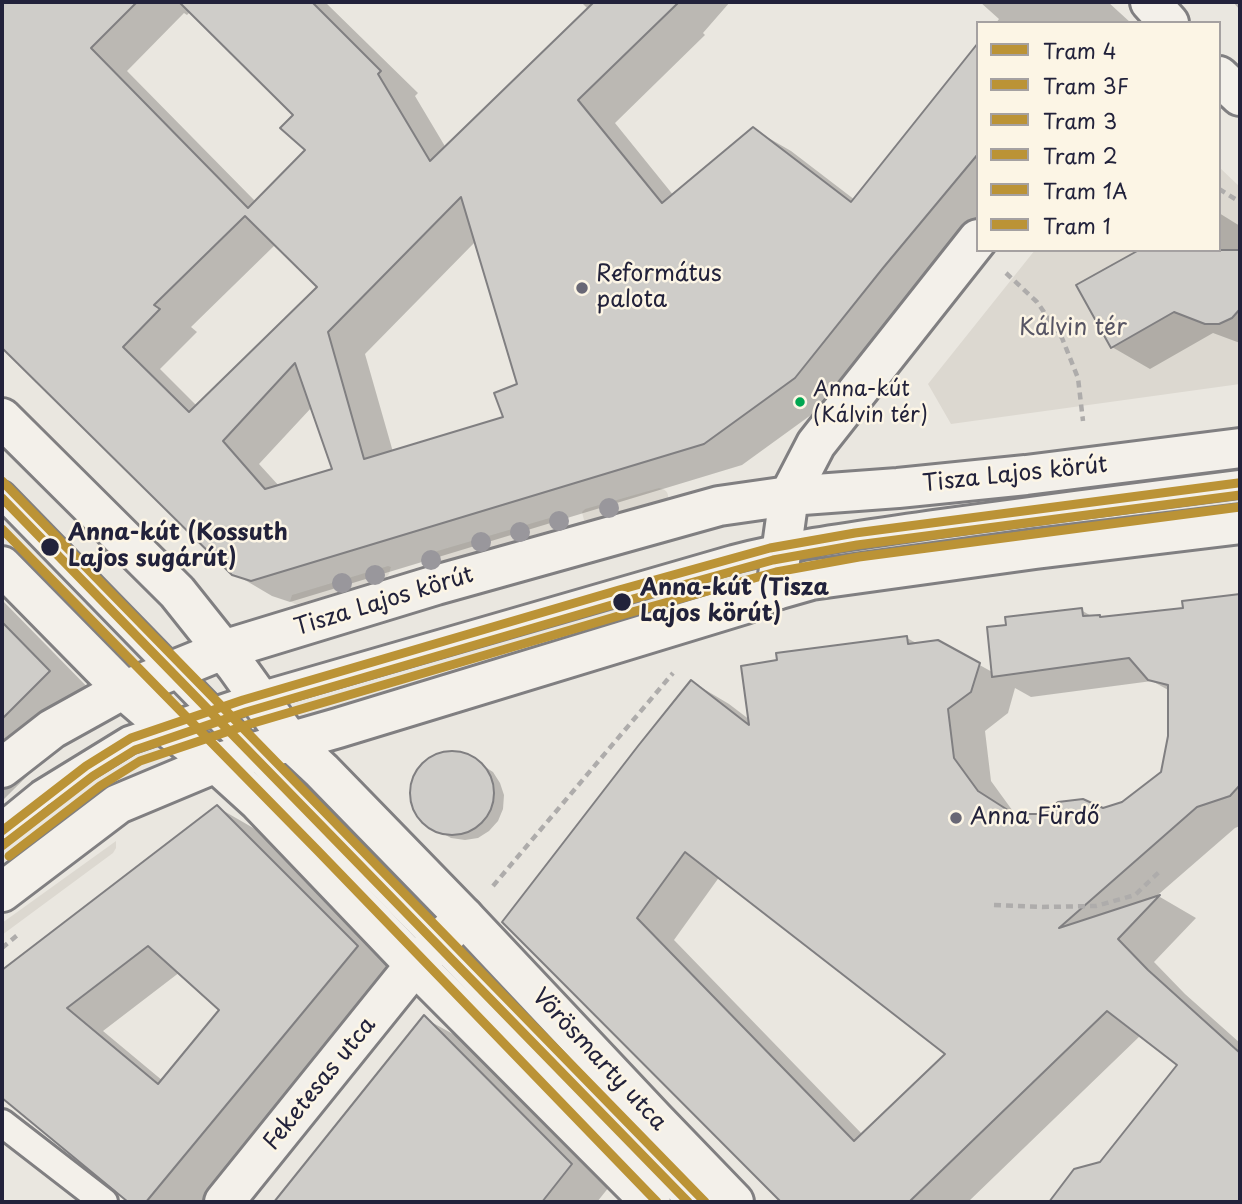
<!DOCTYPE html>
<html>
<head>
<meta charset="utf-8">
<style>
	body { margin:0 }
	#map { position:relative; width:1242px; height:1204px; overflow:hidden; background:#eae7e0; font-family:"Playpen Sans",sans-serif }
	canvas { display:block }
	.frame { position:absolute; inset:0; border:4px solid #22223b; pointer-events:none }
	.legend { position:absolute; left:976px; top:21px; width:245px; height:231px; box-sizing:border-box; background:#fcf5e5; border:2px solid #a5a1a1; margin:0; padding:9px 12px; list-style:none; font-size:21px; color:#22223b }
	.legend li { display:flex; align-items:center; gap:14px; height:35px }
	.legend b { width:35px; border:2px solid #a5a1a1 }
</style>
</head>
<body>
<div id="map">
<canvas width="1242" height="1204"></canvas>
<div class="frame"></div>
<ul class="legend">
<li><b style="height:9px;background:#bb9336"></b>Tram 4</li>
<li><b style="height:9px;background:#bb9336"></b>Tram 3F</li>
<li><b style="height:9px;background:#bb9336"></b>Tram 3</li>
<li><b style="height:9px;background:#bb9336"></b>Tram 2</li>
<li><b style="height:9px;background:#bb9336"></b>Tram 1A</li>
<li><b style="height:9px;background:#bb9336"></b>Tram 1</li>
</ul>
</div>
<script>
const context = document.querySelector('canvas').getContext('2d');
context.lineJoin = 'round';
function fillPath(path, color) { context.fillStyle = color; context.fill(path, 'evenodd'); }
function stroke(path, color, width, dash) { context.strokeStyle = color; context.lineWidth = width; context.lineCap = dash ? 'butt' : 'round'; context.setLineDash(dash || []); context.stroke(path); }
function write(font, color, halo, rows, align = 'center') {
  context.font = font + ' "Playpen Sans",sans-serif'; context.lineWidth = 5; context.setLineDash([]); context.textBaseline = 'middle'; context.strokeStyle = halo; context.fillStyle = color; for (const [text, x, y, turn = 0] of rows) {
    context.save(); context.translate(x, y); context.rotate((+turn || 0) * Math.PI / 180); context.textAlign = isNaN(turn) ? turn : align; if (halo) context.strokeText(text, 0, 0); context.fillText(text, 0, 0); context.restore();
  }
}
const green = new Path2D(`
	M1219 167 1240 187V384L951 424 928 384 1035 250H1219Z
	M659 488C665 489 669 492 668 499L589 520H584L582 512 585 509Z
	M561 516 564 518 565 522 557 528 432 566 423 563 424 556 427 554 553 517Z
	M388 566 391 567 389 574 385 579 298 604H295L290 601 292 595Z
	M116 841V848L113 853 2 935V923Z`);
const shadow = new Path2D(`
	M2 2H325L418 93 415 96 446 148 589 10 581 2H730L703 33 705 35 615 123 674 196 753 129 791 151 855 200 978 46V221L833 399 742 465 290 602 272 596 233 573 2 344ZM191 11 295 114 308 150 256 202 127 71 184 13 187 15ZM476 241 519 385 505 418 393 452 365 354ZM276 244 320 287 197 406 160 369 197 332 191 327ZM312 407 334 470 280 487 259 464Z
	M980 2H1108L1131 23H996L999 19Z
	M1233 2H1240V10Z
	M1219 213 1240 226V343L1213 333 1150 369 1112 347 1219 250Z
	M1240 596V826L1235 828 1152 900 1160 897 1196 918 1154 962 1185 994 1240 1043V1202H1064L1063 1187 1101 1163 1179 1064 1141 1035 968 1202H783L504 922 692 682 729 704 750 720 907 638 918 644 938 642 994 673 1008 626 1081 610 1093 617 1100 616 1104 619 1185 609 1184 602ZM1152 681 1170 691 1169 736 1162 773 1123 803 1103 810 1045 816 1015 814 991 781 985 731 1008 713 1015 688 1031 697ZM720 876 948 1054 863 1135 674 940Z
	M2 600 102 702 2 801Z
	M445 754H458L471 758 493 772 500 783 504 795 503 809 498 821 489 831 478 838 465 840 451 838 429 826 419 816 414 804 412 791 415 778 422 767 432 758Z
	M217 807 255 829 395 969 202 1202H131L2 1095V972ZM180 972 222 1010 163 1081 103 1031Z
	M424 1018 462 1039 609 1187 597 1202H276Z`);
const building = new Path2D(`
	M2 2H137L91 48 248 208 305 150 280 128 293 115 179 2H312L381 71 378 74 430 161 594 2H679L578 100 662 203 753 127 851 202 978 43V154L883 268 795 378 704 444 251 581 232 575 2 348ZM461 197 517 384 494 393 503 417 364 459 328 332ZM245 216 317 287 189 412 123 347 160 309 154 305ZM295 363 332 469 265 489 223 441Z
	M1139 250H1240V309L1232 318 1219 324H1205L1174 312 1111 348 1076 285Z
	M1240 594V785L1230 796 1197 807 1059 928 1160 895 1118 939 1148 970 1240 1053V1202H1049L1074 1169 1100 1162 1177 1065 1107 1011 909 1202H781L502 922 638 746 691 680 749 725 741 666 777 660 776 653 907 636 908 644 938 640 980 663 971 692 948 709 954 758 978 791 1014 814H1044L1058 802 1083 799 1103 808 1122 802 1161 772 1168 736V685L1148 680 1129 658 992 677 987 627 1006 625 1005 617 1082 608 1083 616 1100 615V617L1183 608 1182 601ZM685 852 945 1054 854 1141 637 918Z
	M2 622 50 671 2 719Z
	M410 793a42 42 0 1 1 84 0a42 42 0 1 1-84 0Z
	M217 805 358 946 146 1202H128L2 1098V970ZM148 946 219 1010 158 1084 67 1008Z
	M424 1015 572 1164 542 1202H274Z`);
const path = new Path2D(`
	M1219 189 1240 202
	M1006 273 1037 302 1062 338 1078 378 1083 421
	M493 886 673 673
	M994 905 1042 907 1096 906 1135 895 1161 870
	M2 948 20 933`);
const lane = new Path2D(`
	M2 495 691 1202
	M2 826 41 794 129 740 259 696 733 559C799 542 866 534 933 524 1035 510 1138 497 1240 484
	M2 1123 104 1202`);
const street = new Path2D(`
	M1150 2 1169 23
	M1219 76 1240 96
	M776 590 789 496 816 444 978 239
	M224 1202 415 965 464 917`);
const secondary = new Path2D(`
	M2 418 177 592 236 666 289 740 322 771 464 917 655 1120 734 1202
	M2 566 124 690 167 727 216 763 259 802 415 965 651 1202
	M2 768 52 729 115 694 223 650 436 585 719 506 789 496 898 488 1026 475 1240 448
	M2 892 118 804 216 763 338 728 745 604 776 590 811 580 1035 549 1240 524`);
const tram1 = new Path2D(`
	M2 846 93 776 135 750 246 712 622 602 773 560 857 545 1240 495`);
const tram2 = new Path2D(`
	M9 856 100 786 140 761 250 724 625 614 776 572 859 557 1240 507`);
const tram3 = new Path2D(`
	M2 831 86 766 131 738 243 700 619 590 770 548 855 533 1238 483`);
const tram4 = new Path2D(`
	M2 481 705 1202`);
const tram5 = new Path2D(`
	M2 498 688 1202`);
const tram6 = new Path2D(`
	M2 529 318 851 657 1202`);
const trees = [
	[609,508],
	[559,521],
	[520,532],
	[481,542],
	[431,560],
	[375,575],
	[342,583]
];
const markers = [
	[582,288,7,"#686775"],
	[800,402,6,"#00a651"],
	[50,547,10,"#22223b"],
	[622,602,10,"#22223b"],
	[956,818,7,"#686775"]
];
const busNames = [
	["Anna-kút",813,390],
	["(Kálvin tér)",813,416]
];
const poiNames = [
	["Református",596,275],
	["palota",596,301],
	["Anna Fürdő",970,818]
];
const parkNames = [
	["Kálvin tér",1073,329]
];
const streetNames = [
	["Tisza Lajos körút",1015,475,-6],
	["Tisza Lajos körút",384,602,-17],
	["Vörösmarty utca",599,1060,47],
	["Feketesas utca",320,1084,-51]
];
const stopNames = [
	["Anna-kút (Kossuth",68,534],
	["Lajos sugárút)",68,560],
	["Anna-kút (Tisza",640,589],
	["Lajos körút)",640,615]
];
fillPath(green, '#dcd8d0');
fillPath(shadow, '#0003');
fillPath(building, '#cfcdc9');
stroke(building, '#807f81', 2);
stroke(lane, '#807f81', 32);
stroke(street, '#807f81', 44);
stroke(secondary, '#807f81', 44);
stroke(path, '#aeacab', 4.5, [7, 5]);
stroke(lane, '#f3f0ea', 26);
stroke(street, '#f3f0ea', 38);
stroke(secondary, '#f3f0ea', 38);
stroke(tram1, '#bb9336', 9);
stroke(tram2, '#bb9336', 9);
stroke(tram3, '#bb9336', 9);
stroke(tram4, '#bb9336', 9);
stroke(tram5, '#bb9336', 9);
stroke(tram6, '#bb9336', 9);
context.fillStyle = '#99979c';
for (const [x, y] of trees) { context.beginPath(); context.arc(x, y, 10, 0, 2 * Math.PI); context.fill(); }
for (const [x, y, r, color] of markers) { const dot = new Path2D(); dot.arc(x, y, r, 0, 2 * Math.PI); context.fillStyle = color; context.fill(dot); stroke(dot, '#fcf5e5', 2.5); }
write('21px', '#22223b', '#fcf5e5', busNames, 'left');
write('23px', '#22223b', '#fcf5e5', poiNames, 'left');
write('23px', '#575564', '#fcf5e5', parkNames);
write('23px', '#22223b', '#fcf5e5', streetNames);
write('bold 23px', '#22223b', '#fcf5e5', stopNames, 'left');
</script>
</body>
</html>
